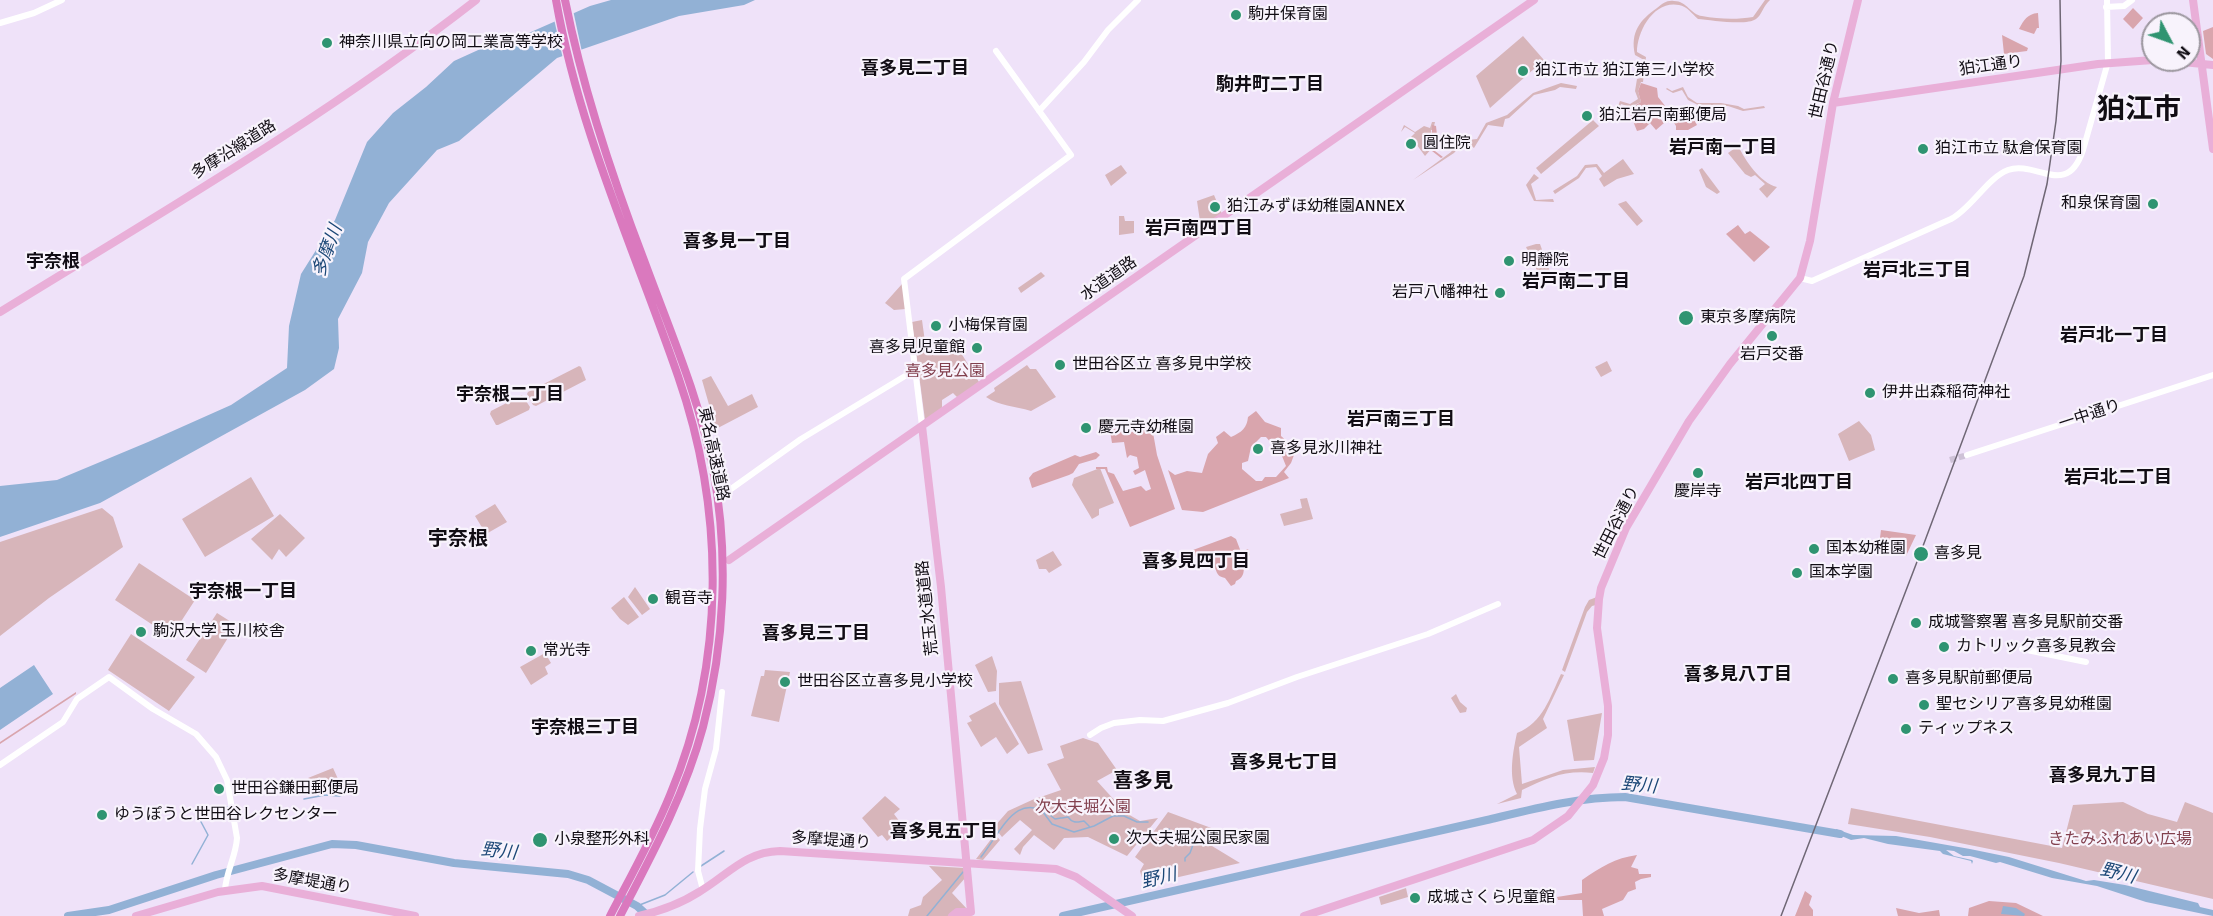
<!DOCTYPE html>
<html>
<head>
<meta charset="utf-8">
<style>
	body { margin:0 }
	#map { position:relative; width:2213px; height:916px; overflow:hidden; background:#efe2f9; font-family:Signika,sans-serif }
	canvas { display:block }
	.north { position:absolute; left:2141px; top:12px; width:60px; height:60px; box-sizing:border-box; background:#f8f3fc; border:2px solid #9c979f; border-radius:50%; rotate:131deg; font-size:16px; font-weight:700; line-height:24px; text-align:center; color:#110d14 }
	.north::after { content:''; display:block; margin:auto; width:21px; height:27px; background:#2f9471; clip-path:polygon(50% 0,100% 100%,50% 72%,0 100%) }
</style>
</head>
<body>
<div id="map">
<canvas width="2213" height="916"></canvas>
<div class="north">N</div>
</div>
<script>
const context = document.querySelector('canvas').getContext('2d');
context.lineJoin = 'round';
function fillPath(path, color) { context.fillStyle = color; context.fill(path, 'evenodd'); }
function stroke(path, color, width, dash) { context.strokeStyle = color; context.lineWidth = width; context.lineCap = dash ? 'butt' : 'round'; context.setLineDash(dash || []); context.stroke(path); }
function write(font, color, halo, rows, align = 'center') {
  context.font = font + ' Signika,"Noto Sans JP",sans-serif'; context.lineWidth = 4.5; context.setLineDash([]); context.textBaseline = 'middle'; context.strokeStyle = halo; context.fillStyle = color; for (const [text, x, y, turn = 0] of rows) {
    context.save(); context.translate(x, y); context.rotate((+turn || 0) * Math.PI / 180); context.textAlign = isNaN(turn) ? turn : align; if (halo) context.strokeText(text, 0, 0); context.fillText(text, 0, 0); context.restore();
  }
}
const green = new Path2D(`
	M1765 0H1770C1763 6 1762 15 1756 19 1747 26 1710 20 1698 19 1692 14 1687 6 1679 5 1654 0 1637 31 1637 52L1646 57 1643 82H1641L1638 91 1641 102 1630 107 1621 104 1618 112 1613 115 1605 113 1599 120 1598 117 1603 110 1616 111 1620 101 1630 104 1638 99 1635 91 1637 79 1641 78 1644 60 1635 55C1630 32 1640 20 1657 8 1663 3 1667 0 1674 1 1687 1 1691 15 1702 16 1718 19 1736 20 1753 17Z
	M1523 36 1544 60 1490 108 1476 76Z
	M1561 83 1577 86 1576 89 1560 87 1555 90 1534 95 1509 118 1505 119 1503 127 1488 125 1474 148 1467 143H1463L1454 153 1413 180 1451 152 1459 141 1477 139 1486 123 1507 115 1533 93Z
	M1683 87 1688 97 1697 103H1721L1738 106 1744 109 1764 106 1765 108 1743 111 1728 106 1698 105 1688 100 1682 90 1673 93 1666 89 1667 88 1672 91Z
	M1593 120 1599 126 1541 174 1536 168Z
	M1432 122H1435L1433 130H1431L1433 147 1425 156 1411 137 1415 133 1405 127 1401 132 1404 125 1415 132 1424 126 1430 128Z
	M1738 146C1746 161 1759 182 1777 187L1767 198 1759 189 1765 184 1755 175 1751 177 1745 174 1728 153Z
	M1623 159 1634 174 1617 179 1604 187 1599 179 1602 176 1596 167 1586 168 1579 178 1555 194 1553 191 1577 176 1585 165 1597 164 1604 173Z
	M1121 165 1127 173 1111 186 1105 175Z
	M1702 168 1720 192 1717 194 1706 187 1699 170Z
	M1534 174 1539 178 1531 184 1536 200 1553 199 1554 202 1534 201 1526 185Z
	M1214 195 1222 214 1201 228 1197 201Z
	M1626 201 1643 221 1637 226 1618 204Z
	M1119 216H1124L1125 221H1134V233L1119 235Z
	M1536 244H1540L1550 272 1540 277 1526 247Z
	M1041 272 1045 276 1021 293 1018 288Z
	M902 284 906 309 894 310 885 303Z
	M922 320 925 342 931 353 953 340 979 382 958 398 953 393 942 400V409L925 420 912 322Z
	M1607 361 1612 371 1601 377 1595 367Z
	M1027 365 1030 369H1036L1056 397 1031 411C1015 406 999 406 986 397L995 391 994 388Z
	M579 366 581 367 586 380 536 406 533 405 527 394 528 392Z
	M711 376 728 406 752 394 758 407 716 429 702 380Z
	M522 395 530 407 529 410 498 425H496L490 414 491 411Z
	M1859 421 1871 435 1875 450 1849 461 1838 434Z
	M1100 468 1114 503 1099 509V515L1092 519 1072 485 1074 478Z
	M251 477 274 516 205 557 182 519Z
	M1307 498 1313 519 1284 526 1280 514 1302 508 1300 499Z
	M495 504 507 522 486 534 475 516Z
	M102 508 113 517 123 547 49 598 0 636V542Z
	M280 514 305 538 286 557 279 549 272 560 251 539Z
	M1053 551 1062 565 1049 573 1046 569H1039L1036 560Z
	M139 563 195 600 171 637 115 600Z
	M635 587 650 609 642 615 628 597Z
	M624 597 639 617 628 625 620 619 611 608Z
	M1597 597 1596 605 1592 606 1587 612 1565 672 1562 670 1585 607 1589 600Z
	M217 613 236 625 206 673 186 660Z
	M131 634 195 677 169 711 108 670Z
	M545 653 551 663 545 667 548 674 531 685 520 667Z
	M992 656 997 671 996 691 988 692 975 665Z
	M765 670 790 672 779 722 751 716 761 676H764Z
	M1561 674 1564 675 1543 719 1547 728 1519 747 1522 784 1563 770 1595 767 1593 773C1564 770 1548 778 1522 790L1521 798 1497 804 1517 794C1508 776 1513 752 1517 733 1543 723 1550 697 1561 674Z
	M1021 681 1043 750 1028 754 999 704V683Z
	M1456 694 1460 702 1467 708 1466 712 1460 713 1451 698Z
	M995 702 1019 744 1007 754 996 737 981 747 967 723 972 721 969 716Z
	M1602 713 1594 760 1574 761 1567 720Z
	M1083 738 1098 743 1117 770 1097 781 1126 813 1140 821 1158 818 1127 856 1088 837 1064 838 1054 850 1034 835 1023 847 1020 855 1014 849 1032 830 1020 820 1002 837 994 827 1008 811 1032 800 1061 790 1047 764 1064 758 1060 746Z
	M333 768 344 792 314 793 318 785 308 778Z
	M885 796 900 809 894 814 903 826 887 841 882 835 878 837 862 818Z
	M2123 802 2148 814 2177 822 2185 802 2213 813V899L2059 863 1930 837 1848 824 1851 808 2062 848 2073 805Z
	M1168 812 1214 829V842L1212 846 1240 863 1144 885 1140 871 1144 864 1135 857Z
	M995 834 1000 840 983 860 976 859Z
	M929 866 965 868 966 877 952 893 968 910 951 916H908L910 909 921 905 923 897 942 880Z
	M1406 888 1408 897 1381 905 1379 897Z`);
const forest = new Path2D(`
	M2133 8 2143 18 2133 29 2123 19Z
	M2038 13 2039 28H2037L2034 34 2019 29C2024 20 2027 14 2038 13Z
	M2213 27V59L2206 54 2203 31Z
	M2002 35 2028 48 2027 51 2004 54Z
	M1641 83 1657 88 1658 97 1666 107 1658 116 1664 123 1656 130 1650 123 1644 129 1637 131 1627 106H1634L1641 102 1638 91Z
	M1690 113 1697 125 1688 130H1676V126L1671 118Z
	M1432 125 1436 126 1438 144 1435 151 1443 157 1441 158 1432 151Z
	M1738 225 1745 234 1750 231 1770 247 1754 262 1726 234Z
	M1256 411 1265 422 1281 428V436L1291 445 1285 449 1278 444 1273 445 1266 437H1261L1251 447 1248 461 1242 463V469L1256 481H1262L1265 477H1276L1286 466 1282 456 1285 452 1294 455 1291 463 1284 472 1289 478 1203 512 1182 510 1168 470 1175 475 1187 471 1202 473 1208 454 1218 443 1216 437 1224 431 1231 437C1242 432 1247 428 1248 417Z
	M1123 426 1127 433 1152 427 1157 455 1175 509 1130 527 1105 469H1096V467H1107L1108 472 1114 474 1123 491 1141 486 1146 491 1151 489 1145 470 1135 475 1133 471 1139 468 1137 457 1130 455 1127 458 1124 442 1112 443 1110 431Z
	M1096 452 1100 455 1096 459 1079 464 1073 473 1069 475 1032 488 1029 478 1033 473 1075 455 1080 457Z
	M1881 530 1916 535 1906 556 1878 553Z
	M1231 536 1236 539 1241 552 1248 549 1250 555 1243 560C1244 568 1246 577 1236 581L1235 584 1231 586 1225 578C1215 576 1218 571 1213 565H1205L1202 560 1198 562 1193 550Z
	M76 692V694L0 744V742Z
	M1637 855 1631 867 1638 869 1639 874H1651V877L1641 879 1635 882 1636 889 1628 892 1623 900 1602 909 1604 916H1583L1582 900H1558L1557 897 1582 893V880C1601 867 1615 858 1637 855Z
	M1805 891 1812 896 1809 905 1813 910V916H1795Z
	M1989 901 2016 903 2043 916H1968L1969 908Z
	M1896 908 1919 913 1939 910 1940 916H1898Z`);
const water = new Path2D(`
	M611 0H755L744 5 679 16 557 58 459 141 437 150 389 203 368 242 362 273 338 319 339 348 334 369 305 390 100 503 0 537V486L57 480 148 442 231 405 287 368 289 326 301 274 335 220 367 142 393 113 426 87 454 61 487 46 515 39 590 6Z
	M34 665 53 694 0 730V688Z
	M1836 829 1853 835 1896 836 1970 849 2009 857 2086 881 2094 880 2125 885 2198 903 2200 907 2213 910V916L2146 902 2097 886 2052 878 2000 862 1996 863 1970 856H1963L1954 851 1946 850 1954 856 1972 860 1973 861 1972 864 1971 861 1943 854 1940 851 1888 844 1864 838 1851 840 1839 835H1830L1832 832 1836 833Z
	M2003 906 2016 908 2025 914 2024 916 2001 914Z`);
const pier = new Path2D(`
	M573 10 582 52 563 59 554 19Z`);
const stream = new Path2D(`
	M304 799 325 795 339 796 347 794
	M1043 812 1052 824 1074 832 1094 826 1113 816H1124L1137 822H1148
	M1062 818 1068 817C1073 824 1077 822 1084 821L1089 826
	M1169 829V841C1179 840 1185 832 1194 842L1190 853 1185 858V861
	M981 857C1002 831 1017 786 1055 819L1061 818
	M192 864 208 835 200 820 199 813 205 809 228 807
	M701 866 724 851
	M637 906 665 895 693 872
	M927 916 963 872`);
const river = new Path2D(`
	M68 916 109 910 216 875 332 844 356 845 454 863 568 874 588 880 637 906 648 916
	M1063 916 1487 820C1533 809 1578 797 1625 797L1840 834`);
const minorTunnel = new Path2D(`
	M1950 460 1967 455`);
const minor = new Path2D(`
	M2106 7 2124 6 2132 0
	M0 23 34 13 62 0
	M1039 111 1084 62 1108 30 1138 0
	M1800 278 1812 281 1951 219C1972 208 1987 178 2008 170 2036 160 2067 199 2083 150L2108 62 2107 0
	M922 426 904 279 1071 155 996 51
	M1967 455 2213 375
	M724 494 801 439 915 370
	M2022 649 2086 662
	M1090 735 1101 728 1114 723 1140 720 1163 721 1228 703 1297 677 1428 634 1498 604
	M0 765 63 722 77 699 109 677 153 709 196 734 216 757 227 780 237 838C236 856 226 872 225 890
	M703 890 698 871 700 829 705 789 716 749 722 692`);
const major = new Path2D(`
	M2193 0 2213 149
	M2162 60 2213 65
	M1833 103 2098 64 2153 60
	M0 312C161 213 326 117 476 0
	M922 426 941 587 971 912H957L952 916
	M729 560 1534 0
	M136 916 218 892 262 886 415 916
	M639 916C661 911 680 904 699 892 728 875 744 852 780 851L1056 869 1076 877 1132 916
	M1304 916 1533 840 1568 816 1593 785 1604 758 1608 735V706L1597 628 1599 599 1601 588 1626 528 1689 421 1730 364 1800 278 1810 241 1833 103 1858 0`);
const highway = new Path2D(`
	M556 0C579 131 635 251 678 376 725 511 726 662 670 795 653 837 631 876 610 916
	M565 0C583 90 612 177 645 263 670 331 699 397 713 469 729 554 725 643 703 727 685 794 652 855 620 916`);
const rail = new Path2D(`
	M1781 916 1920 554 2024 276 2047 184 2056 121 2061 61 2060 0`);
const markers = [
	[1236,15,6,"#2f9471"],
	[327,43,6,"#2f9471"],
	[1523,71,6,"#2f9471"],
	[1587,116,6,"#2f9471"],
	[1411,144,6,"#2f9471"],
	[1923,149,6,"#2f9471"],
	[2153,204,6,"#2f9471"],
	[1215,207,6,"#2f9471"],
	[1509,261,6,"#2f9471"],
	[1500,293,6,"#2f9471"],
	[1686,318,8,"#2f9471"],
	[936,326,6,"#2f9471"],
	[1772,336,6,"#2f9471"],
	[977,348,6,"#2f9471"],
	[1060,365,6,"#2f9471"],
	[1870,393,6,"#2f9471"],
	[1086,428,6,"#2f9471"],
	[1258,449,6,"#2f9471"],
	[1698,473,6,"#2f9471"],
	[1814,549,6,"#2f9471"],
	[1921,554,8,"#2f9471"],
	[1797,573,6,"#2f9471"],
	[653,599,6,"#2f9471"],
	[1916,623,6,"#2f9471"],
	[141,632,6,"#2f9471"],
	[1944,647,6,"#2f9471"],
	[531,651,6,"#2f9471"],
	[1893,679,6,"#2f9471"],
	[785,682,6,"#2f9471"],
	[1924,705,6,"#2f9471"],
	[1906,729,6,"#2f9471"],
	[219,789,6,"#2f9471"],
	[102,815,6,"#2f9471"],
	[1114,839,6,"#2f9471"],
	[540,840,8,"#2f9471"],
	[1415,898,6,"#2f9471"]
];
const poiNames = [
	["駒井保育園",1248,15],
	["神奈川県立向の岡工業高等学校",339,43],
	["狛江市立 狛江第三小学校",1535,71],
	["狛江岩戸南郵便局",1599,116],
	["圓住院",1423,144],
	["狛江市立 駄倉保育園",1935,149],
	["和泉保育園",2141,204,"right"],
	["狛江みずほ幼稚園ANNEX",1227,207],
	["明靜院",1521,261],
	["岩戸八幡神社",1488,293,"right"],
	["東京多摩病院",1700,318],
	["小梅保育園",948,326],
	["喜多見児童館",965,348,"right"],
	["岩戸交番",1772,355,"center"],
	["世田谷区立 喜多見中学校",1072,365],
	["伊井出森稲荷神社",1882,393],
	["慶元寺幼稚園",1098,428],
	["喜多見氷川神社",1270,449],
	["慶岸寺",1698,492,"center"],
	["国本幼稚園",1826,549],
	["喜多見",1934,554],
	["国本学園",1809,573],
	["観音寺",665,599],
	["成城警察署 喜多見駅前交番",1928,623],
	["駒沢大学 玉川校舎",153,632],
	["カトリック喜多見教会",1956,647],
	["常光寺",543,651],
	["喜多見駅前郵便局",1905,679],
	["世田谷区立喜多見小学校",797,682],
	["聖セシリア喜多見幼稚園",1936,705],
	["ティップネス",1918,729],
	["世田谷鎌田郵便局",231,789],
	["ゆうぽうと世田谷レクセンター",114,815],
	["次大夫堀公園民家園",1126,839],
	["小泉整形外科",554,840],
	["成城さくら児童館",1427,898]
];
const streetNames = [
	["狛江通り",1991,66,-8],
	["世田谷通り",1825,80,-77],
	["多摩沿線道路",234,150,-32],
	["水道道路",1109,279,-35],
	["一中通り",2090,415,-18],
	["東名高速道路",713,454,78],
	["世田谷通り",1617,523,-63],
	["荒玉水道道路",928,608,-96],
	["多摩堤通り",831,841,4],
	["多摩堤通り",312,882,10]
];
const parkNames = [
	["喜多見公園",945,372],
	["次大夫堀公園",1083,808],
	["きたみふれあい広場",2120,840]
];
const neighbourhoodNames = [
	["喜多見二丁目",915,69],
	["駒井町二丁目",1270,85],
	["岩戸南一丁目",1723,148],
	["岩戸南四丁目",1199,229],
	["喜多見一丁目",737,242],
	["宇奈根",53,262],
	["岩戸北三丁目",1917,271],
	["岩戸南二丁目",1576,282],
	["岩戸北一丁目",2114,336],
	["宇奈根二丁目",510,395],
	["岩戸南三丁目",1401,420],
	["岩戸北二丁目",2118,478],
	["岩戸北四丁目",1799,483],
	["喜多見四丁目",1196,562],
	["宇奈根一丁目",243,592],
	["喜多見三丁目",816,634],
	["喜多見八丁目",1738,675],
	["宇奈根三丁目",585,728],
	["喜多見七丁目",1284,763],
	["喜多見九丁目",2103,776],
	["喜多見五丁目",944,832]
];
const waterNames = [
	["多摩川",328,251,-70],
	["野川",1639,786,5],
	["野川",499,852,6],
	["野川",2118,874,14],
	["野川",1159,879,-13]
];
const quarterNames = [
	["宇奈根",458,540],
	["喜多見",1143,782]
];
const townNames = [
	["狛江市",2139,111]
];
fillPath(green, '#d7b5ba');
fillPath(forest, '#d9a5ad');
fillPath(water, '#92b1d5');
fillPath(pier, '#efe2f9');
stroke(stream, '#92b1d5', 1.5);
stroke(river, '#92b1d5', 8);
stroke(minorTunnel, '#cec2d7', 6, [6, 3]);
stroke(minor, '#fff', 6);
stroke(major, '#e9afd8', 8);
stroke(highway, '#da79be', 8);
stroke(rail, '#6f6775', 1.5);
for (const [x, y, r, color] of markers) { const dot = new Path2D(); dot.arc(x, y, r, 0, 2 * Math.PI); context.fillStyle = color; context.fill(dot); stroke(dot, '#f8f3fc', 2); }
write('16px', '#110d14', '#f8f3fc', poiNames, 'left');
write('16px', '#110d14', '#f8f3fc', streetNames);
write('16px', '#82404e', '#f8f3fc', parkNames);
write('bold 18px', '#110d14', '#f8f3fc', neighbourhoodNames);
write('italic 18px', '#1b4776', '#f8f3fc', waterNames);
write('bold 20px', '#110d14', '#f8f3fc', quarterNames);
write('bold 28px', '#110d14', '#f8f3fc', townNames);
</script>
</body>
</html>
